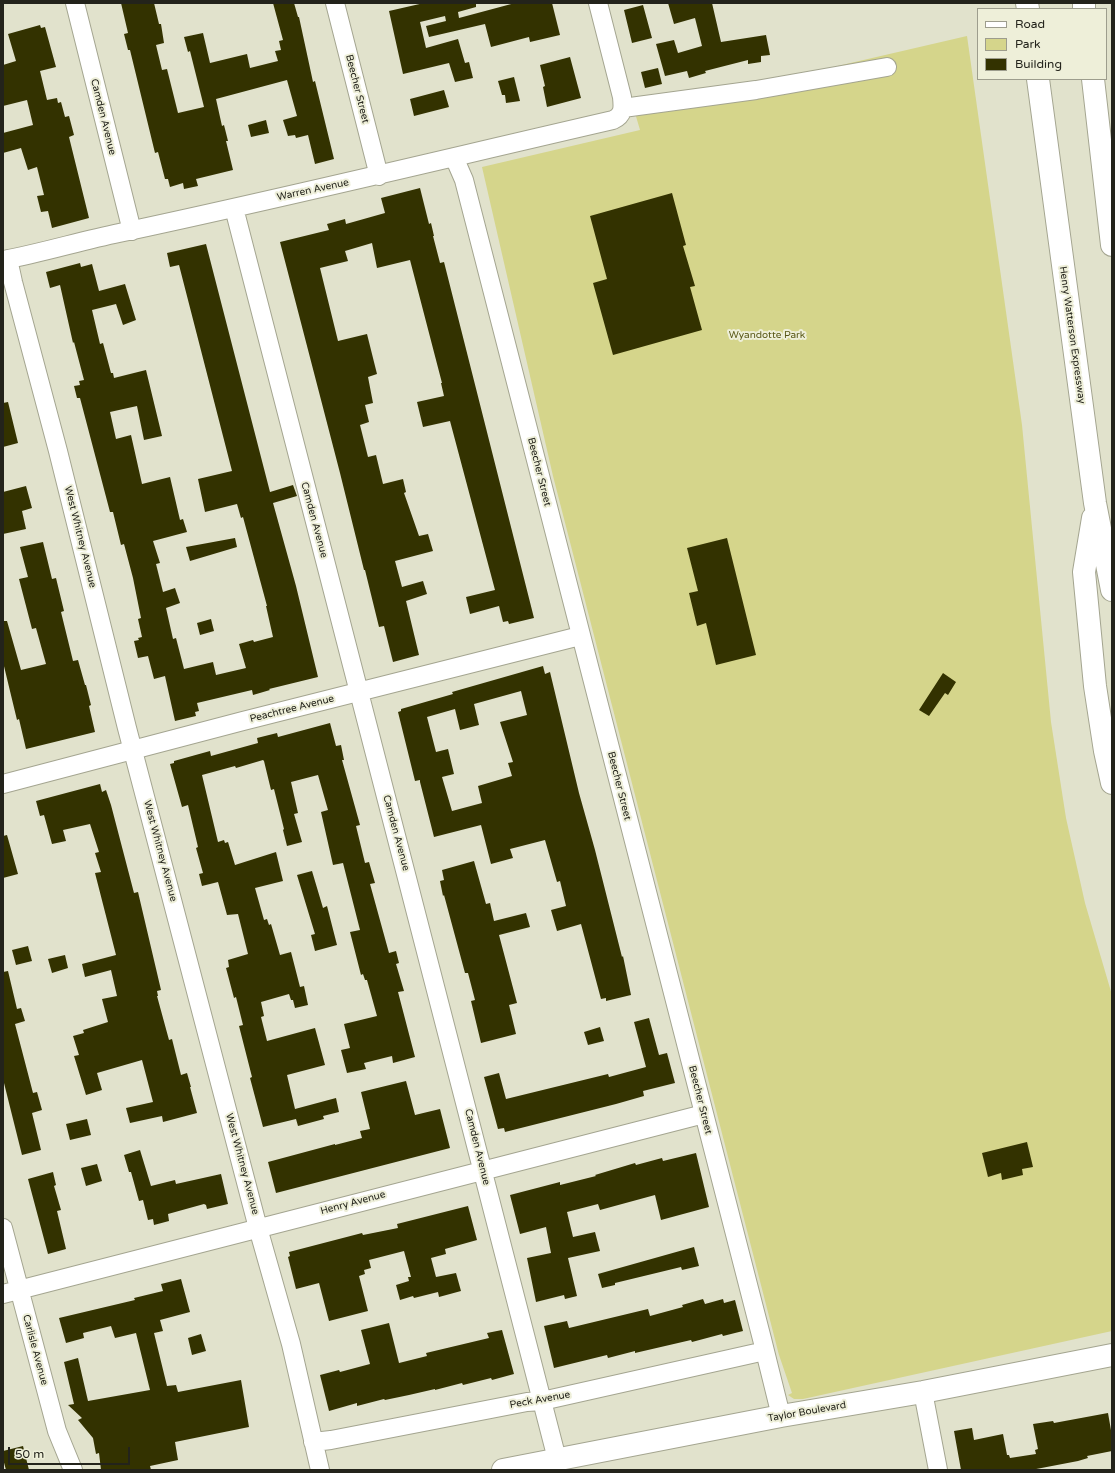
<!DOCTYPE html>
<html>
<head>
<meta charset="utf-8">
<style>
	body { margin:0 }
	#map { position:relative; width:1115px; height:1473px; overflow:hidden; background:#e1e2cc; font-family:"Varela Round",sans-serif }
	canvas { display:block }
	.frame { position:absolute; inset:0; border:4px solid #23231b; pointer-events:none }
	.legend { position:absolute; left:977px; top:8px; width:130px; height:72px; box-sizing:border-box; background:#eeefd9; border:1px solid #9d9d8d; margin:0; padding:5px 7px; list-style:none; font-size:12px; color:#23231b }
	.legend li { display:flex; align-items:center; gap:8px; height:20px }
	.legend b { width:20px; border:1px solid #9d9d8d }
	.scale { position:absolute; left:8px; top:1447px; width:122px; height:18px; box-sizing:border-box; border:2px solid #23231b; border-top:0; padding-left:5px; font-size:12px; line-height:14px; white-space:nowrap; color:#23231b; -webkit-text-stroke:3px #eeefd9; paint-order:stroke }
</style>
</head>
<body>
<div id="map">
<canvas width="1115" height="1473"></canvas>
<div class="frame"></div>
<ul class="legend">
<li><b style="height:5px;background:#fff"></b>Road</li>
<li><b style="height:11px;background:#d5d58b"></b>Park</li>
<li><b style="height:11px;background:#333200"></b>Building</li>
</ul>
<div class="scale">50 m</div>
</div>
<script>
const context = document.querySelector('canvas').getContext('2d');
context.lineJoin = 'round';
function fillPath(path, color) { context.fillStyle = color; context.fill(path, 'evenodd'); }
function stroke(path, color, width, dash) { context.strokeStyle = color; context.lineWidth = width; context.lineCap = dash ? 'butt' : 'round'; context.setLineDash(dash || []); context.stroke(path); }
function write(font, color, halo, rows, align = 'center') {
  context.font = font + ' "Varela Round",sans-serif'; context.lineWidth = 4; context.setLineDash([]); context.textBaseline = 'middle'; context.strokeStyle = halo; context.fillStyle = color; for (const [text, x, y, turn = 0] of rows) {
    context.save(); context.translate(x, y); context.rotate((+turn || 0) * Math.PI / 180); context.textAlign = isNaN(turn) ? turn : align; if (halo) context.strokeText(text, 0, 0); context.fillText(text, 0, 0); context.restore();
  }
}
const green = new Path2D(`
	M967 36 1022 425 1051 722 1066 818 1085 903 1112 995V1331L803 1399H794L788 1395 792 1393 779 1355 553 476 482 167 640 130 635 113Z`);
const building = new Path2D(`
	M121 3H154L159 24H161L164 43 156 45 162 70 167 69 178 113 204 107 190 51 188 52 184 37 203 33 210 63 247 54 250 68 278 61 275 51 281 50 279 41 283 40 273 3H294L298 17H299L313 82 315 81 334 159 315 164 308 135 296 138 295 135 288 136 283 120 297 116 287 80 216 99 222 126 224 125 228 141H226L233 170 196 179 198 186 184 189 183 183 170 187 168 179H165L158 152 155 153 130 50H128L124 34 128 33Z
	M424 3H476V7L458 12 459 18 515 3H552L560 35 530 42 529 37 491 47 485 24 429 37 426 26 446 21 445 16 420 22 426 48 458 39 465 63 469 62 473 78 455 82 449 63 403 74 389 11Z
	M668 3H712L721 42 766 35 770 55 761 56V62L748 64V60L705 71 706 73 689 78 687 71 665 76 656 44 674 40 678 53 702 46 695 18 674 24Z
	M643 5 652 38 632 43 624 10Z
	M40 25 41 28 45 27 56 67 40 71 47 100 57 98 58 103 61 102 65 117 69 116 74 135 69 137 89 218 52 228 48 211 41 212 37 196 44 195 37 167 28 170 21 148 3 153V133L33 125 27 100 3 106V65L16 61 8 34Z
	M570 57 581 98 547 107 543 87 545 86 540 65Z
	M658 68 662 84 645 88 641 72Z
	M514 77 520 101 506 103 505 95H502L498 81Z
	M444 90 449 107 414 116 410 99Z
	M266 120 269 133 251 137 248 125Z
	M420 188 429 224 431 223 434 236H433L440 263 444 262 534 618 509 624 508 621 503 622 499 606 470 614 466 597 495 590 450 421 423 427 417 402 444 396 441 383H442L410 260 377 268 372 243 345 251 348 261 320 268 338 341 367 334 377 374 368 377 373 403 365 405 369 422 360 425 368 457 376 455 383 484 403 479 406 492 404 493 419 536 428 534 433 551 395 561 402 587 423 581 427 594 406 601 419 655 393 662 384 626 379 627 365 570H364L340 473 280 242 329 230 327 224 345 219 346 224 385 213 381 198Z
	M672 193 686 245 683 246 695 286 690 287 702 330 613 355 593 283 607 279 590 216Z
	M206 244 270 492 293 485 297 496 273 503 296 586 318 677 269 689 270 690 253 695 252 690 197 703 199 711 195 712 196 716 175 721 165 676 154 679 148 656 138 658 134 641 139 640 138 638 142 637 138 619 141 618 133 578 124 544 121 545 113 512H110L80 398H77L74 386 80 385 79 381 84 380 74 342 73 343 60 285 50 288 46 272 80 263 81 267 92 264 99 291 125 284 136 320 123 325 116 304 92 310 100 344 103 343 111 373H113L114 378 146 370 162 436 144 440 137 406 110 412 116 439 131 435 142 484 170 477 180 520 183 519 187 532 153 541 160 563 156 564 163 592 175 588 180 603 166 608 173 639 176 638 184 669 213 662 216 675 246 668 239 644 253 640 254 642 273 637 266 606H267L243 517 241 518 237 504 205 512 198 479 232 471 179 265 170 267 167 253Z
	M8 402 18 443 3 447V403Z
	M26 486 32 508 22 511 26 529 3 534V492Z
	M235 538 237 547 190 561 186 547Z
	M727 538 756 655 716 665 706 623 697 626 689 593 698 591 687 548Z
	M43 542 52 579 56 578 64 611 61 612 73 661 78 660 85 685H86L91 705 89 706 95 732 26 749 19 719 17 720 3 662V621H7L21 670 46 664 36 628 32 629 19 579 28 577 20 547Z
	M211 619 214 631 200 635 197 623Z
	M543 666 545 674 550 672 579 793 595 850 622 957 623 956 631 995 606 1001V998L601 999 581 924 557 931 551 910 566 906 560 881 557 882 545 840 510 849 513 858 491 864 481 825 434 837 420 782V780L415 781 398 712 401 711V709L453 694 452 692ZM521 691 527 715 500 722 513 762 508 763 512 776 478 786 482 803 452 811 442 777 454 774 448 749 436 752 427 717 455 709 460 730 479 725 474 704Z
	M943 673 956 682 948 695 945 693 929 716 919 710Z
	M330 723 336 746 341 745 344 760H342L360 825 356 826 365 863 369 862 375 883 370 884 389 953 396 951 399 963 396 964 404 991 398 992 415 1057 393 1063 392 1056 364 1063 366 1069 347 1073 341 1050 350 1048 344 1024 377 1016 367 980H365L363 974 361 975 350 932 360 930 343 863 333 865 321 812 328 810 318 775 291 782 298 813 294 814 302 842 287 846 283 830 284 829 274 789 271 790 264 761 263 760 236 768 235 766 202 775 218 842 224 840 225 843 228 842 235 865 276 852 283 881 255 888 264 920 267 919 269 925 271 924 280 955 291 952 300 987 304 986 308 1005 295 1008 293 1000H291L289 994 261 1002 264 1016 261 1017 267 1041 315 1028 325 1065 287 1075 295 1109 336 1098 339 1112 323 1116 324 1119 298 1126 296 1119 263 1127 250 1078 252 1077 239 1026 243 1025 236 997 234 998 226 968 229 967 228 960 248 954 238 914 227 915 218 882 202 886 199 874 203 873 196 848 198 847 188 805 182 807 170 764 174 763V761L210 751 211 756 258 743 257 738 277 733 278 737Z
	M100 784 102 792 106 790 111 805 134 893 138 892 161 990 157 991 158 996H157L169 1040 172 1039 181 1075 187 1073 191 1087H190L197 1113 163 1122 162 1116 130 1123 126 1108 153 1102 142 1060 97 1073 102 1090 86 1095 74 1056 79 1055 73 1036 84 1033 83 1030 108 1022 102 999 117 996 111 970 85 977 82 964 116 955 95 873 101 872 95 853 99 852 90 824 63 830 66 841 52 844 44 815 40 816 36 801Z
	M7 835 18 874 3 878V836Z
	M474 861 486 904 490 903 494 921 526 913 530 927 499 935 517 1003 509 1005 516 1034 481 1043 471 1001 475 1000 468 973H465L444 895 443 896 440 881 444 880 442 870Z
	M312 871 323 908 327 906 337 945 315 951 311 935 315 934 297 875Z
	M28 946 32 961 16 965 12 950Z
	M65 955 68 968 52 973 48 959Z
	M8 971 17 1009 21 1008 25 1021 15 1024 33 1093 37 1092 42 1110 32 1113 41 1150 22 1155 3 1079V972Z
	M649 1018 659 1055 667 1053 675 1083 643 1091 644 1096 616 1104 505 1132 504 1128 498 1129 484 1077 499 1073 506 1099 608 1074 609 1077 646 1067 634 1022Z
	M600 1027 604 1041 588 1045 584 1032Z
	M406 1081 415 1115 440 1109 450 1148 276 1193 268 1162 335 1144V1145L362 1138 360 1131 370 1129 361 1092Z
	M87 1119 91 1135 70 1140 66 1124Z
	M1027 1142 1033 1167 1022 1169 1023 1175 1002 1180 1001 1173 988 1177 982 1153Z
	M140 1150 151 1186 175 1180 176 1184 221 1174 228 1204 207 1209 206 1205 204 1204 168 1214 169 1221 154 1225 153 1219 148 1220 143 1200 139 1201 131 1172H129L124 1155Z
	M696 1153 709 1207 661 1220 655 1195 600 1210 598 1204 567 1212 573 1237 595 1232 600 1251 568 1258 577 1296 565 1299 564 1295 536 1302 527 1258 551 1253 546 1227 520 1234 510 1195 560 1182V1185L596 1176 595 1175 635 1163 636 1165 662 1158 663 1161Z
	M97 1164 102 1181 86 1186 81 1168Z
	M53 1172 56 1185 54 1186 61 1210 57 1211 66 1249 48 1254 28 1179Z
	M468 1206 477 1240 445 1249 446 1254 431 1258 436 1277 456 1273 461 1291 439 1297 438 1292 414 1298 413 1296 400 1300 396 1285 409 1281 408 1277H411L404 1251 369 1260 371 1268 364 1270 365 1274 359 1276 368 1311 329 1321 319 1283 296 1289 288 1257 290 1256 289 1252 362 1233 363 1235 398 1228 397 1224Z
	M694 1247 699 1266 682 1270 681 1267 615 1283V1285L602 1288 598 1274Z
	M181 1279 190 1312 160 1320 163 1331 154 1333 167 1386 176 1385 178 1392 241 1380 249 1427 175 1442 178 1460 150 1466 151 1470H101L99 1453 96 1454 93 1438 78 1420 82 1418 68 1405 74 1404 64 1362 78 1358 88 1401 150 1390 136 1333 115 1338 111 1326 83 1333 84 1338 66 1343 59 1318 135 1300 134 1298 163 1291 161 1284Z
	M703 1299 705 1304 723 1299 724 1303 735 1300 743 1331 723 1336 722 1334 692 1342 691 1340 635 1353V1351L608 1358 607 1355 554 1368 544 1326 567 1321 569 1328 648 1309 650 1316 683 1307 682 1305Z
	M389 1323 399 1363 427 1356 426 1353 489 1338 487 1333 502 1330 514 1374 492 1380 491 1378 463 1385 462 1383 435 1390V1389L409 1395 385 1400 384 1399 357 1406V1403L329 1411 320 1375 339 1370 340 1372 370 1364 361 1330Z
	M201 1334 206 1351 192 1355 188 1338Z
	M1108 1413 1112 1436V1451L1087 1456 1088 1458 1078 1461 1031 1470H961L954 1431 972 1428 974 1440 1003 1434 1007 1455H1009L1010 1458 1036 1454 1035 1450 1038 1449 1033 1424 1053 1421 1054 1423Z
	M23 1446 29 1470H6L3 1459V1451Z`);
const minor = new Path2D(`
	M75 3 132 231
	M335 3 379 176
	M623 108 756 90 887 67
	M454 157 464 180 762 1339 781 1416
	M234 208 557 1459
	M8 259 13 282 58 451 127 728 258 1228 291 1344 320 1470
	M3 260C42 253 80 241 119 233 284 198 448 158 613 120 624 115 623 107 622 97L598 3
	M3 784 243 721 580 636
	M3 1228 57 1431 73 1470
	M3 1294 704 1114
	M923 1392 938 1470
	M313 1442 331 1440 527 1402 542 1401 765 1351`);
const major = new Path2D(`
	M503 1470 781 1416 923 1392 1112 1355`);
const highway = new Path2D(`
	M1027 3 1028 9
	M1084 3V9
	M1038 79 1095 503 1112 590
	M1093 79 1112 245
	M1093 518 1084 572 1095 686 1105 751 1112 783`);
const streetNames = [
	["Beecher Street",357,89,76],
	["Camden Avenue",103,117,76],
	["Warren Avenue",313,190,-12],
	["Henry Watterson Expressway",1072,335,82],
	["Beecher Street",539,472,76],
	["Camden Avenue",314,520,75],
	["West Whitney Avenue",80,537,76],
	["Peachtree Avenue",292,709,-14],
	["Beecher Street",619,786,76],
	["Camden Avenue",396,833,75],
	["West Whitney Avenue",160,851,75],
	["Beecher Street",700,1100,76],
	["Camden Avenue",477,1147,76],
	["West Whitney Avenue",242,1164,75],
	["Henry Avenue",353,1203,-15],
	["Carlisle Avenue",35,1350,75],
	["Peck Avenue",540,1400,-10],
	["Taylor Boulevard",807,1412,-10]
];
const parkNames = [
	["Wyandotte Park",767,335]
];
fillPath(green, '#d5d58b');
fillPath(building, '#333200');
stroke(minor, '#a4a590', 20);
stroke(major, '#a4a590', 24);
stroke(highway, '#a4a590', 24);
stroke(minor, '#fff', 18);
stroke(major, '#fff', 22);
stroke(highway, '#fff', 22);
write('10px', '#23231b', '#eeefd9', streetNames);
write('10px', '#585716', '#eeefd9', parkNames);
</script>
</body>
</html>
